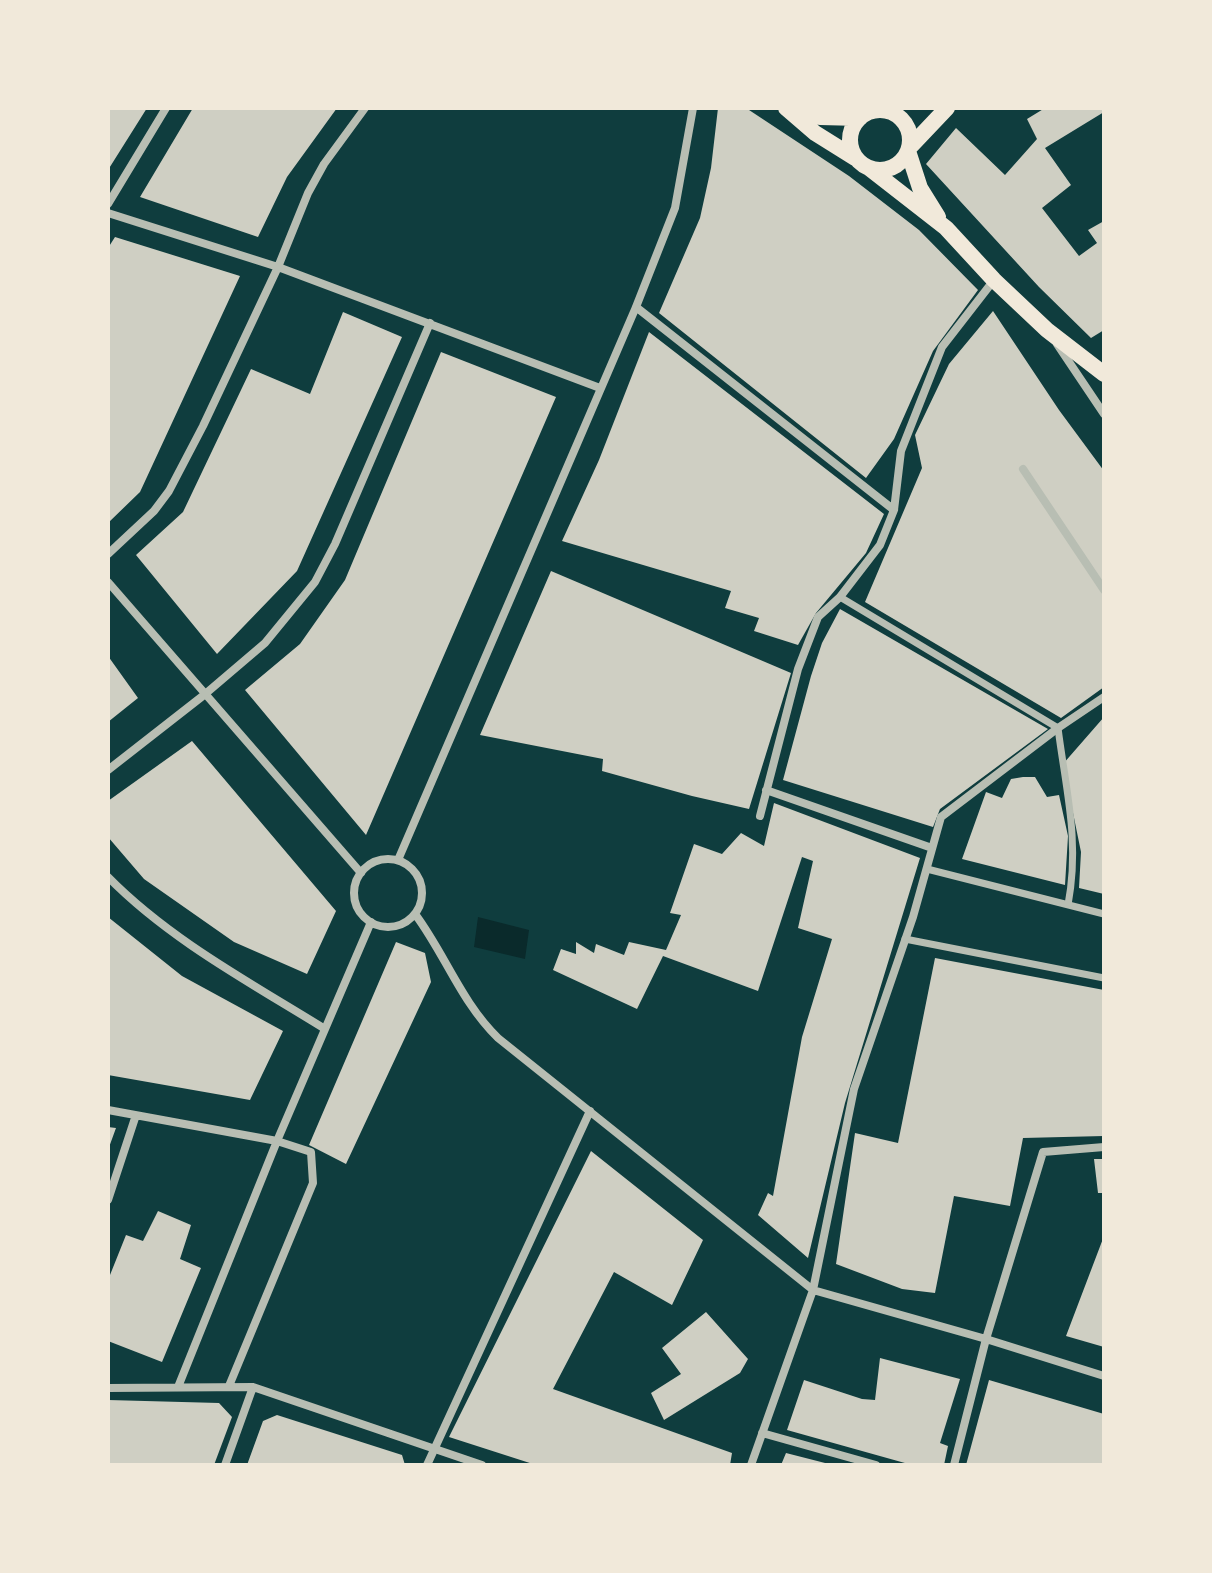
<!DOCTYPE html>
<html>
<head>
<meta charset="utf-8">
<style>
	body { margin:0 }
	#map { position:relative; width:1212px; height:1573px; overflow:hidden; background:#0f3d3e; font-family:"Space Grotesk",sans-serif }
	canvas { display:block }
	.frame { position:absolute; inset:0; border:110px solid #f1e9da; pointer-events:none }
</style>
</head>
<body>
<div id="map">
<canvas width="1212" height="1573"></canvas>
<div class="frame"></div>
</div>
<script>
const context = document.querySelector('canvas').getContext('2d');
context.lineJoin = 'round';
function fillPath(path, color) { context.fillStyle = color; context.fill(path, 'evenodd'); }
function stroke(path, color, width, dash) { context.strokeStyle = color; context.lineWidth = width; context.lineCap = dash ? 'butt' : 'round'; context.setLineDash(dash || []); context.stroke(path); }
const water = new Path2D(`
	M478 917 529 930 525 959 474 947Z`);
const building = new Path2D(`
	M108 108H147L108 170Z
	M193 108H337L287 177 258 237 140 197Z
	M718 108H746L849 176 919 230 978 290 933 351 894 439 866 478 659 313 700 218 711 168Z
	M1045 108H1104V112L1045 148 1071 185 1042 208 1079 256 1097 243 1088 230 1104 221V330L1091 338 1039 287 926 164 956 128 1005 175 1037 139 1027 119Z
	M115 237 240 276 140 492 108 523V248Z
	M993 311 1059 410 1104 471V687L1061 718 865 602 922 468 915 435 949 364Z
	M343 312 402 337 297 571 217 654 136 555 183 512 251 369 310 394Z
	M649 332 884 514 866 553 816 613 798 645 754 631 759 618 725 608 731 591 562 541 599 460Z
	M441 352 556 397 366 835 245 690 300 644 345 580Z
	M551 571 791 673 749 809 692 796 602 771 603 759 480 735Z
	M840 609 1048 729 940 809 933 827 783 780 811 676 822 643Z
	M108 656 138 698 108 722Z
	M1104 717V894L1079 888 1081 852 1063 764Z
	M192 741 336 911 307 974 234 942 144 879 108 837V801Z
	M1023 777H1035L1047 797 1059 795 1068 836 1065 885 962 859 986 792 1002 798 1011 779Z
	M774 803 920 858 845 1103 808 1258 758 1215 768 1193 773 1196 802 1037 832 939 798 928 813 861 802 857 758 991 663 956 637 1009 553 970 561 949 576 954V942L594 953 596 944 624 955 629 942 666 950 681 915 670 913 694 844 722 854 741 833 764 846Z
	M108 917 182 976 283 1031 250 1100 108 1075Z
	M396 942 425 953 431 982 346 1164 309 1145Z
	M935 958 1104 990V1136L1023 1138 1010 1206 954 1196 935 1293 902 1289 836 1264 855 1133 898 1143Z
	M108 1127 116 1128 108 1150Z
	M591 1151 703 1240 672 1305 614 1272 553 1389 732 1453 730 1465H536L449 1437Z
	M1094 1159H1104V1193H1098Z
	M158 1211 191 1225 180 1259 201 1268 162 1362 108 1341V1280L126 1235 143 1241Z
	M1104 1236V1347L1066 1336Z
	M706 1312 748 1359 740 1373 664 1420 651 1393 681 1374 662 1348Z
	M880 1358 960 1379 940 1443 948 1446 944 1465H912L787 1430 804 1380 862 1399 875 1400Z
	M989 1380 1104 1414V1465H966Z
	M108 1400 219 1403 232 1417 214 1465H108Z
	M277 1415 402 1455 405 1465H247L263 1421Z
	M786 1453 829 1464V1465H781Z`);
const pedestrian = new Path2D(`
	M840 597 1058 728C1066 791 1080 841 1068 905
	M927 869 1104 914
	M905 939 1104 978`);
const minor = new Path2D(`
	M108 204 166 108
	M108 213 278 267 600 388
	M636 307 894 510
	M1057 344 1104 414
	M1023 469 1104 590
	M108 554 154 511 169 491 203 426 278 267 308 193 324 164 365 108
	M108 582 361 873
	M108 770 204 695 265 643 315 582 335 544 430 323
	M766 790 932 848
	M760 816 798 669 818 617 840 597 880 545 894 510 901 451 942 347 994 280
	M354 893a34 34 0 1 1 68 0a34 34 0 1 1-68 0Z
	M398 860 636 307 675 208 693 108
	M108 877C170 940 251 983 325 1029
	M415 914C445 954 461 1002 498 1038L813 1290 986 1339 1104 1376
	M108 1110 277 1141 311 1152 313 1183 229 1386
	M108 1200 136 1115
	M178 1387 277 1141 371 922
	M108 1388 253 1387 482 1465
	M762 1433 876 1465
	M225 1465 253 1387
	M427 1465 590 1111
	M751 1465 813 1290 854 1089 913 917 941 817 1058 728 1104 697
	M954 1465 986 1339 1043 1152 1104 1147`);
const secondary = new Path2D(`
	M786 108 815 133 855 158
	M800 108 820 117 860 118
	M850 140a30 30 0 1 1 60 0a30 30 0 1 1-60 0Z
	M910 147 947 108
	M908 151 920 188 938 217
	M869 168 946 228 994 280 1047 330 1104 374`);
fillPath(water, '#0a2a2b');
fillPath(building, '#cfcfc3');
stroke(pedestrian, '#b8beb3', 7);
stroke(minor, '#b8beb3', 8);
stroke(secondary, '#f1e9da', 16);
</script>
</body>
</html>
